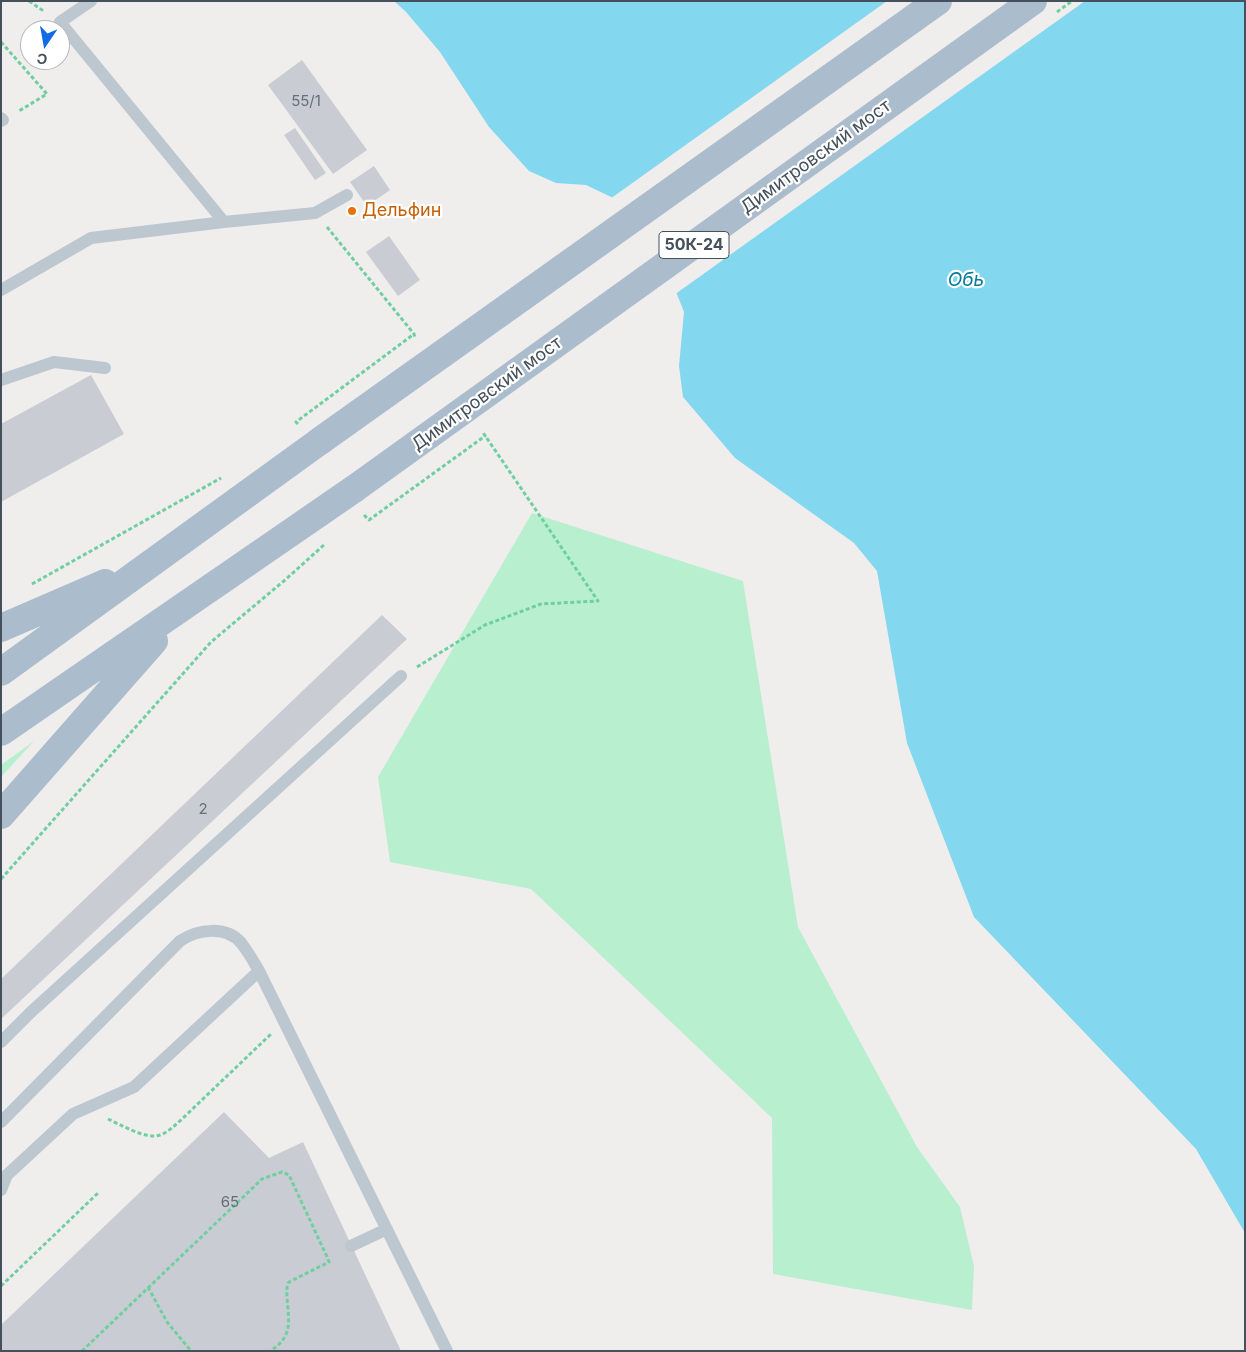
<!DOCTYPE html>
<html>
<head>
<meta charset="utf-8">
<style>
	body { margin:0 }
	#map { position:relative; width:1246px; height:1352px; overflow:hidden; background:#f0eded; font-family:Inter,sans-serif }
	canvas { display:block }
	.frame { position:absolute; inset:0; border:2px solid #44505b; pointer-events:none }
	.north { position:absolute; left:20px; top:20px; width:50px; height:50px; box-sizing:border-box; background:#fff; border:1px solid #b4b9bd; border-radius:50%; rotate:192deg; font-size:14px; font-weight:700; line-height:20px; text-align:center; color:#44505b }
	.north::after { content:''; display:block; margin:auto; width:18px; height:22px; background:#126be5; clip-path:polygon(50% 0,100% 100%,50% 72%,0 100%) }
</style>
</head>
<body>
<div id="map">
<canvas width="1246" height="1352"></canvas>
<div class="frame"></div>
<div class="north">С</div>
</div>
<script>
const context = document.querySelector('canvas').getContext('2d');
context.lineJoin = 'round';
function fillPath(path, color) { context.fillStyle = color; context.fill(path, 'evenodd'); }
function stroke(path, color, width, dash) { context.strokeStyle = color; context.lineWidth = width; context.lineCap = dash ? 'butt' : 'round'; context.setLineDash(dash || []); context.stroke(path); }
function write(font, color, halo, rows, align = 'center') {
  context.font = font + ' Inter,sans-serif'; context.lineWidth = 4.5; context.setLineDash([]); context.textBaseline = 'middle'; context.strokeStyle = halo; context.fillStyle = color; for (const [text, x, y, turn = 0] of rows) {
    context.save(); context.translate(x, y); context.rotate((+turn || 0) * Math.PI / 180); context.textAlign = isNaN(turn) ? turn : align; if (halo) context.strokeText(text, 0, 0); context.fillText(text, 0, 0); context.restore();
  }
}
const green = new Path2D(`
	M532 513 743 581 798 927 917 1147 960 1207 974 1266 972 1310 773 1274 772 1118 531 889 390 862 378 777Z
	M34 741 1 777V765Z`);
const water = new Path2D(`
	M394 1H1245V1233L1196 1149 974 917 907 743 877 571 854 543 735 458 683 397 679 366 684 312 663 259 626 204 586 185 556 183 529 171 489 127 440 52 406 12Z`);
const pier = new Path2D(`
	M887 1H1085L674 295 661 260 625 206 610 199Z`);
const building = new Path2D(`
	M302 60 367 150 333 174 268 85Z
	M295 128 326 173 315 180 284 135Z
	M374 166 390 190 367 206 350 182Z
	M389 236 420 280 398 296 366 252Z
	M91 375 124 434 1 502V424Z
	M382 615 407 639 1 1019V979Z
	M224 1112 269 1158 303 1142 401 1351H1V1325Z`);
const path = new Path2D(`
	M29 1 45 12
	M1 42 47 94 19 111
	M327 227 414 334 415 338
	M298 424 296 422 414 334
	M364 515 369 520 485 436 483 432
	M32 584 221 478
	M417 667 485 625 541 604 598 601 484 434
	M1 879 211 642 285 580 325 544
	M108 1119C121 1125 147 1140 160 1135 169 1132 175 1125 182 1119L271 1034
	M1 1286 98 1193
	M148 1287 167 1322 191 1351
	M82 1351 262 1179 282 1172 289 1175 328 1259 329 1262 289 1282C286 1287 287 1292 287 1298 289 1322 293 1337 270 1351`);
const lane = new Path2D(`
	M91 1 60 22 224 222
	M1 118 3 120 1 121
	M1 290 91 238 224 222 315 213 347 195
	M1 380 54 362 105 368
	M1 1042 31 1012 401 676
	M1 1122 180 941C198 929 227 925 242 944 248 952 254 962 259 971L447 1351
	M1 1190 7 1175 73 1114 134 1087 259 971
	M351 1246 387 1229`);
const primary = new Path2D(`
	M1 628 105 583
	M1 672 320 441
	M1 732 354 489
	M1 815 154 641`);
const pathBridge = new Path2D(`
	M1057 12 1072 1`);
const primaryBridge = new Path2D(`
	M320 441 938 1
	M354 489 1033 1`);
const markers = [
	[352,211,5,"#e8710a"]
];
const numberNames = [
	["55/1",306,101],
	["2",203,809],
	["65",230,1202]
];
const shields = [
	[694,245,70]
];
const shieldNames = [
	["50К-24",694,245]
];
const streetNames = [
	["Димитровский мост",816,157,-36],
	["Димитровский мост",487,394,-36]
];
const foodNames = [
	["Дельфин",362,211]
];
const waterNames = [
	["Обь",966,280]
];
fillPath(green, '#b8f0cf');
fillPath(water, '#83d7ef');
fillPath(pier, '#f0eded');
fillPath(building, '#c9ccd2');
stroke(path, '#6fcfa1', 3, [4, 2.5]);
stroke(lane, '#bcc7d0', 12);
stroke(primary, '#abbccd', 28);
stroke(pathBridge, '#6fcfa1', 3, [4, 2.5]);
stroke(primaryBridge, '#abbccd', 28);
for (const [x, y, r, color] of markers) { const dot = new Path2D(); dot.arc(x, y, r, 0, 2 * Math.PI); context.fillStyle = color; context.fill(dot); stroke(dot, '#fff', 2); }
write('15px', '#656f79', null, numberNames);
for (const [x, y, w] of shields) { const box = new Path2D(); box.roundRect(x - w / 2, y - 13.5, w, 27, 4); context.fillStyle = '#fff'; context.fill(box); stroke(box, '#44505b', 1); }
write('bold 16px', '#44505b', null, shieldNames);
write('18px', '#44505b', '#fff', streetNames);
write('18px', '#c56008', '#fff', foodNames, 'left');
write('italic 19px', '#087b9c', '#fff', waterNames);
</script>
</body>
</html>
